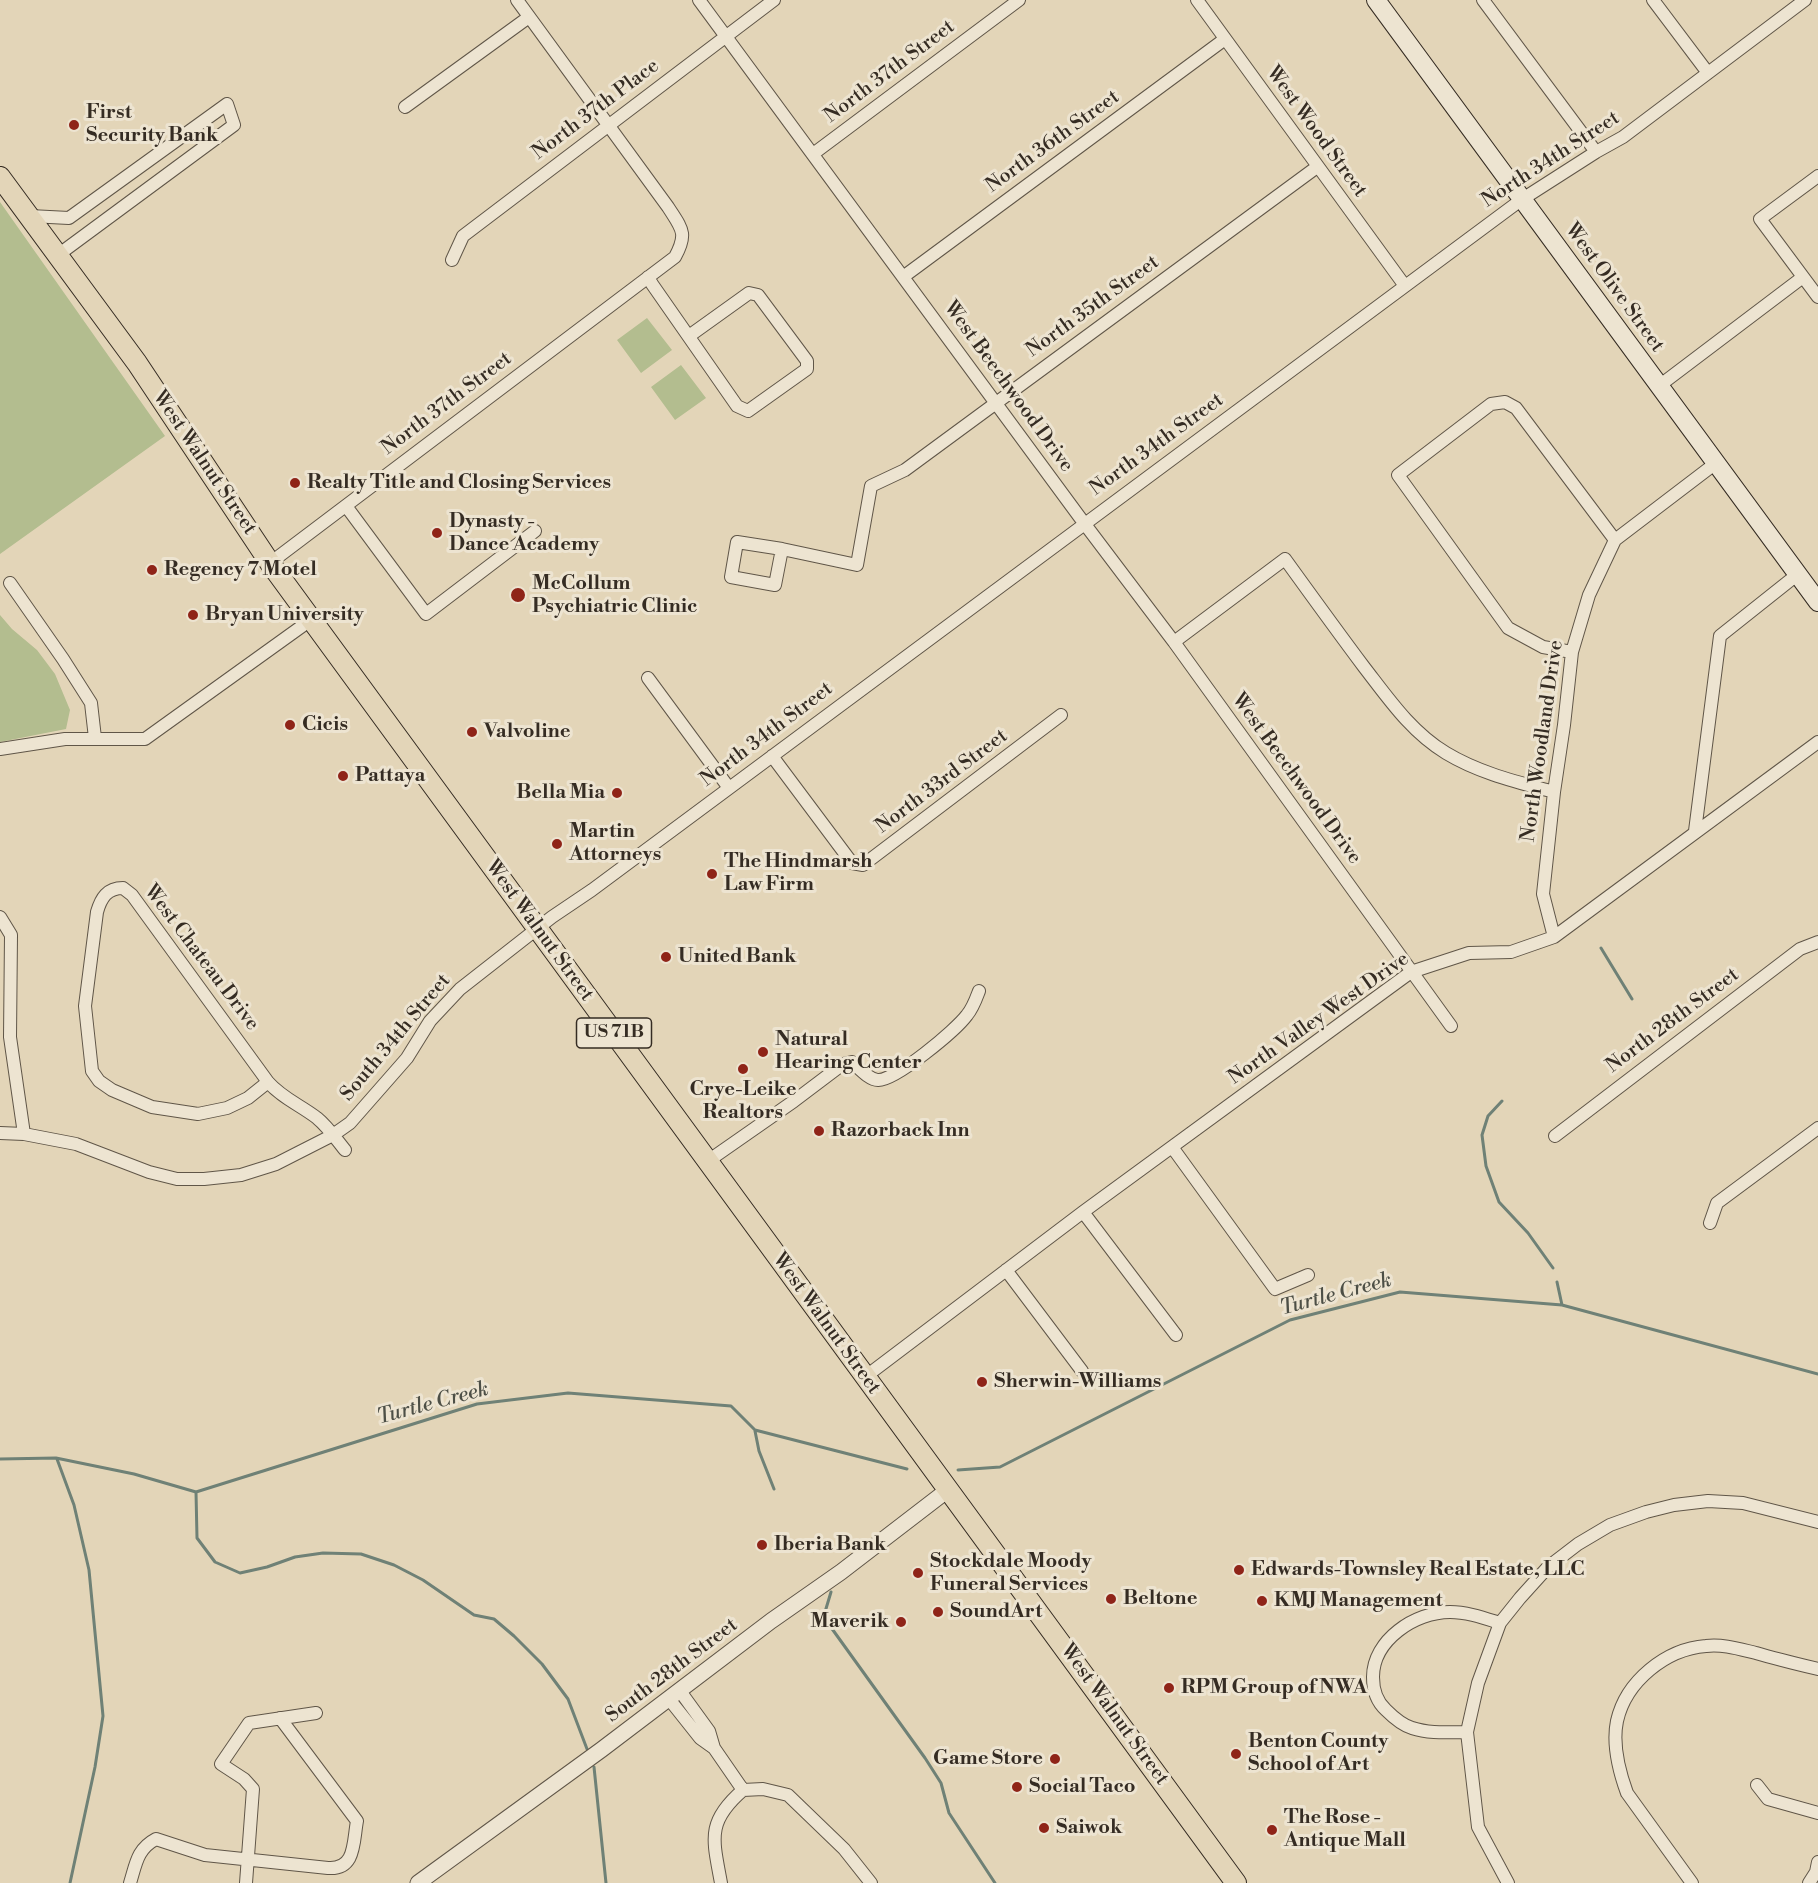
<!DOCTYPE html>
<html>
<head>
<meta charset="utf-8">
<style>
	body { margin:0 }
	canvas { display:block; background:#e3d5b8 }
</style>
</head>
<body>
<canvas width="1818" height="1883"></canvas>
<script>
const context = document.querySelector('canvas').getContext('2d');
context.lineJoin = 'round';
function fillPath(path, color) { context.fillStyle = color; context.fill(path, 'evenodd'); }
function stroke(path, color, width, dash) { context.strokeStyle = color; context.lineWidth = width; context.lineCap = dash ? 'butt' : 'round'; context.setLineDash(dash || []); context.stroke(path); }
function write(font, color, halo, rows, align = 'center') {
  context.font = font + ' "Libre Bodoni",serif'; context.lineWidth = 6; context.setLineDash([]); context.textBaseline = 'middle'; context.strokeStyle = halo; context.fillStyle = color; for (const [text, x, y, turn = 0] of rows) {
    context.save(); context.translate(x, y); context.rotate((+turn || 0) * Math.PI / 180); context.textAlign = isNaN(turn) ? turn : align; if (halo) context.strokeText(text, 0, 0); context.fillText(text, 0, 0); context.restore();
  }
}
const green = new Path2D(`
	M0 202 165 436 0 554Z
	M647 318 672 350 641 373 617 340Z
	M681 365 706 398 675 420 651 387Z
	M0 615 12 629 37 650 55 674 70 710 66 729 0 742Z`);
const stream = new Path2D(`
	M1601 948 1632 999
	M1502 1101 1488 1116 1482 1135 1486 1166 1499 1202 1528 1233 1553 1268
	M1557 1282 1562 1305
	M755 1431 759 1451 774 1489
	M0 1459 56 1458 134 1474 196 1492 477 1404 568 1393 731 1406 755 1430 907 1469
	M57 1459 74 1505 89 1570 103 1716 95 1767 70 1883
	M958 1470 1000 1467 1290 1320 1400 1292 1562 1305 1818 1374
	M196 1492 197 1538 215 1562 240 1573 267 1567 295 1557 323 1553 361 1554 394 1565 423 1580 474 1615 494 1619 514 1636 542 1664 568 1699 587 1749
	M831 1592 825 1612 830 1626 925 1758 941 1783 949 1813 995 1883
	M594 1767 606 1883`);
const minor = new Path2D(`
	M699 0 1084 523 1174 642 1451 1026
	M1197 0 1405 286
	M1483 0 1596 152
	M1653 0 1708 73
	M405 107 529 17
	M813 154 1019 0
	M1818 176 1760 219 1818 297
	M30 216 69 218 227 104 234 125 58 255
	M452 260 463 236 774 0
	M648 277 652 284 737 406 748 411 807 369V361L758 295 749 293 689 336
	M903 277 1225 39
	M1659 386 1803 277
	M346 506 426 614 535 531
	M782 549 737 542 731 577 775 585 782 549 857 565 871 486 905 470 1317 167
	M270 563 675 257C688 233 682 229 668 207L517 0
	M10 583 63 659 91 703 95 738
	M1174 642 1285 559C1311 595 1337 631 1364 667 1388 698 1411 732 1446 753 1479 773 1517 782 1554 792
	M1572 652 1543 647 1508 628 1398 475 1491 404 1505 402 1516 408 1615 540
	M648 678 729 788
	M0 749 65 739H145L312 619
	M772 756 852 863 863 865 1061 715
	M1695 831 1720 636 1798 574
	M0 917 11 935 10 1037 24 1134
	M1554 937 1543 894 1554 792 1564 725 1572 652 1589 595 1615 540 1716 463
	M268 1082 248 1098 227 1108 198 1114 152 1107 112 1090 99 1081 92 1071 85 1006 97 912C101 898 107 888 123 888L132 895 268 1082C282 1098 300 1105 317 1118 328 1127 336 1139 345 1150
	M0 1133 24 1134 76 1144 149 1172 177 1179H204L241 1175 276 1164 333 1135 350 1123 407 1058 430 1021 460 989 552 917 592 890 1521 200 1596 152 1623 137 1805 0
	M1555 1136 1800 949 1818 942
	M1172 1147 1275 1289 1308 1275
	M708 1161 794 1101 843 1064 852 1062C859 1068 869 1080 878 1080 895 1081 956 1030 967 1015 973 1008 976 999 979 991
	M1083 1212 1176 1335
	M1710 1223 1717 1203 1818 1128
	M1006 1270 1082 1371
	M865 1377 1083 1212 1411 972 1469 953 1511 952 1554 937 1818 742
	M680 1691 709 1731 714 1748 743 1790 763 1789 788 1795 844 1849 871 1883
	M669 1699 700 1738 714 1748
	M1467 1732C1449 1732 1430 1734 1412 1728 1402 1725 1393 1717 1386 1710 1376 1701 1373 1690 1373 1677 1373 1640 1415 1612 1450 1612 1467 1612 1484 1618 1500 1623
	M1757 1785 1768 1799 1818 1813
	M130 1883C136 1864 137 1849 156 1839L205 1855 328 1868C356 1870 353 1842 357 1821L280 1718
	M246 1883 253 1789 244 1779 221 1764 249 1723 316 1713
	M721 1883C713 1839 706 1822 743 1790
	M1508 1883 1478 1827 1467 1732 1478 1683 1500 1623 1520 1598 1548 1567 1578 1544 1610 1525 1646 1512 1674 1505 1708 1501 1743 1503 1818 1522
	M1692 1883 1627 1793C1619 1771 1612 1745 1617 1721 1626 1681 1666 1649 1706 1646 1723 1644 1739 1649 1756 1653 1776 1659 1797 1664 1818 1669
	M1809 1883 1816 1872 1818 1862`);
const tertiary = new Path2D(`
	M418 1883 601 1750 771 1621 841 1572 949 1489`);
const secondary = new Path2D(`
	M1376 0 1818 602`);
const primary = new Path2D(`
	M0 177 137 363 270 563 1236 1883`);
const markers = [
	[74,125,6,"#8f2418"],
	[295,483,6,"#8f2418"],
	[437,533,6,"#8f2418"],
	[152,570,6,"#8f2418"],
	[518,595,8,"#8f2418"],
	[193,615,6,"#8f2418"],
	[290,725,6,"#8f2418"],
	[472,732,6,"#8f2418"],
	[343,776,6,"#8f2418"],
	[617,793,6,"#8f2418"],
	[557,844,6,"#8f2418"],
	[712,874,6,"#8f2418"],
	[666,957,6,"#8f2418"],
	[763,1052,6,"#8f2418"],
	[743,1069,6,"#8f2418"],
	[819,1131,6,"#8f2418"],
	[982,1382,6,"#8f2418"],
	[762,1545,6,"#8f2418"],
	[1239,1570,6,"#8f2418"],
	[918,1573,6,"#8f2418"],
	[1111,1599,6,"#8f2418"],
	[1262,1601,6,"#8f2418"],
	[938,1612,6,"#8f2418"],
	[901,1622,6,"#8f2418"],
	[1169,1688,6,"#8f2418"],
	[1236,1754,6,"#8f2418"],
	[1055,1759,6,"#8f2418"],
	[1017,1787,6,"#8f2418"],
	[1044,1828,6,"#8f2418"],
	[1272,1830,6,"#8f2418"]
];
const shields = [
	[614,1033,75]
];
const shieldNames = [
	["US 71B",614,1033]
];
const streetNames = [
	["North 37th Street",890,72,-37],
	["North 37th Place",596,110,-37],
	["West Wood Street",1316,132,54],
	["North 36th Street",1053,142,-36],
	["North 34th Street",1551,160,-33],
	["West Olive Street",1614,288,54],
	["North 35th Street",1093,307,-36],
	["West Beechwood Drive",1008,387,54],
	["North 37th Street",447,404,-37],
	["North 34th Street",1157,445,-36],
	["West Walnut Street",204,463,56],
	["North 34th Street",767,735,-37],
	["North Woodland Drive",1543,741,-82],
	["West Beechwood Drive",1296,779,54],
	["North 33rd Street",942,782,-37],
	["West Walnut Street",539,931,54],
	["West Chateau Drive",201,958,53],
	["North Valley West Drive",1319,1019,-35],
	["North 28th Street",1673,1021,-37],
	["South 34th Street",396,1038,-50],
	["West Walnut Street",826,1324,54],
	["South 28th Street",672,1671,-37],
	["West Walnut Street",1114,1715,54]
];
const poiNames = [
	["First",86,113],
	["Security Bank",86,136],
	["Realty Title and Closing Services",307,483],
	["Dynasty -",449,522],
	["Dance Academy",449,545],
	["Regency 7 Motel",164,570],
	["McCollum",532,584],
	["Psychiatric Clinic",532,607],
	["Bryan University",205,615],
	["Cicis",302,725],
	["Valvoline",484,732],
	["Pattaya",355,776],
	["Bella Mia",605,793,"right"],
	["Martin",569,832],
	["Attorneys",569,855],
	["The Hindmarsh",724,862],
	["Law Firm",724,885],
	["United Bank",678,957],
	["Natural",775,1040],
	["Hearing Center",775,1063],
	["Crye-Leike",743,1090,"center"],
	["Realtors",743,1113,"center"],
	["Razorback Inn",831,1131],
	["Sherwin-Williams",994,1382],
	["Iberia Bank",774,1545],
	["Stockdale Moody",930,1562],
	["Funeral Services",930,1585],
	["Edwards-Townsley Real Estate, LLC",1251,1570],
	["Beltone",1123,1599],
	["KMJ Management",1274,1601],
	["SoundArt",950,1612],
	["Maverik",889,1622,"right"],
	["RPM Group of NWA",1181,1688],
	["Benton County",1248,1742],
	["School of Art",1248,1765],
	["Game Store",1043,1759,"right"],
	["Social Taco",1029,1787],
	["The Rose -",1284,1818],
	["Antique Mall",1284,1841],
	["Saiwok",1056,1828]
];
const waterNames = [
	["Turtle Creek",1336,1295,-15],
	["Turtle Creek",433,1404,-15]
];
fillPath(green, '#b3bd8f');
stroke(stream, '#6f8176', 3);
stroke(minor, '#605648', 14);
stroke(tertiary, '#605648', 17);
stroke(secondary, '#352c23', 20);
stroke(primary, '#352c23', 22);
stroke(minor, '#ede4d1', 12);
stroke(tertiary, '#ede4d1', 15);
stroke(secondary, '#ede4d1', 18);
stroke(primary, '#e3d5b8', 20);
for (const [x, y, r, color] of markers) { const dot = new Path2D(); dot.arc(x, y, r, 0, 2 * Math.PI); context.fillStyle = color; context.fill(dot); stroke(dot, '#ede4d1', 2); }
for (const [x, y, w] of shields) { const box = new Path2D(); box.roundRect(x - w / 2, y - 15, w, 30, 4.5); context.fillStyle = '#ede4d1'; context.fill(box); stroke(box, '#352c23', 1.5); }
write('bold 18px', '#352c23', null, shieldNames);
write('20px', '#352c23', '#ede4d1', streetNames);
write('bold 20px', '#352c23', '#ede4d1', poiNames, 'left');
write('italic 21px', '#4d4f46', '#ede4d1', waterNames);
</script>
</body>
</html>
